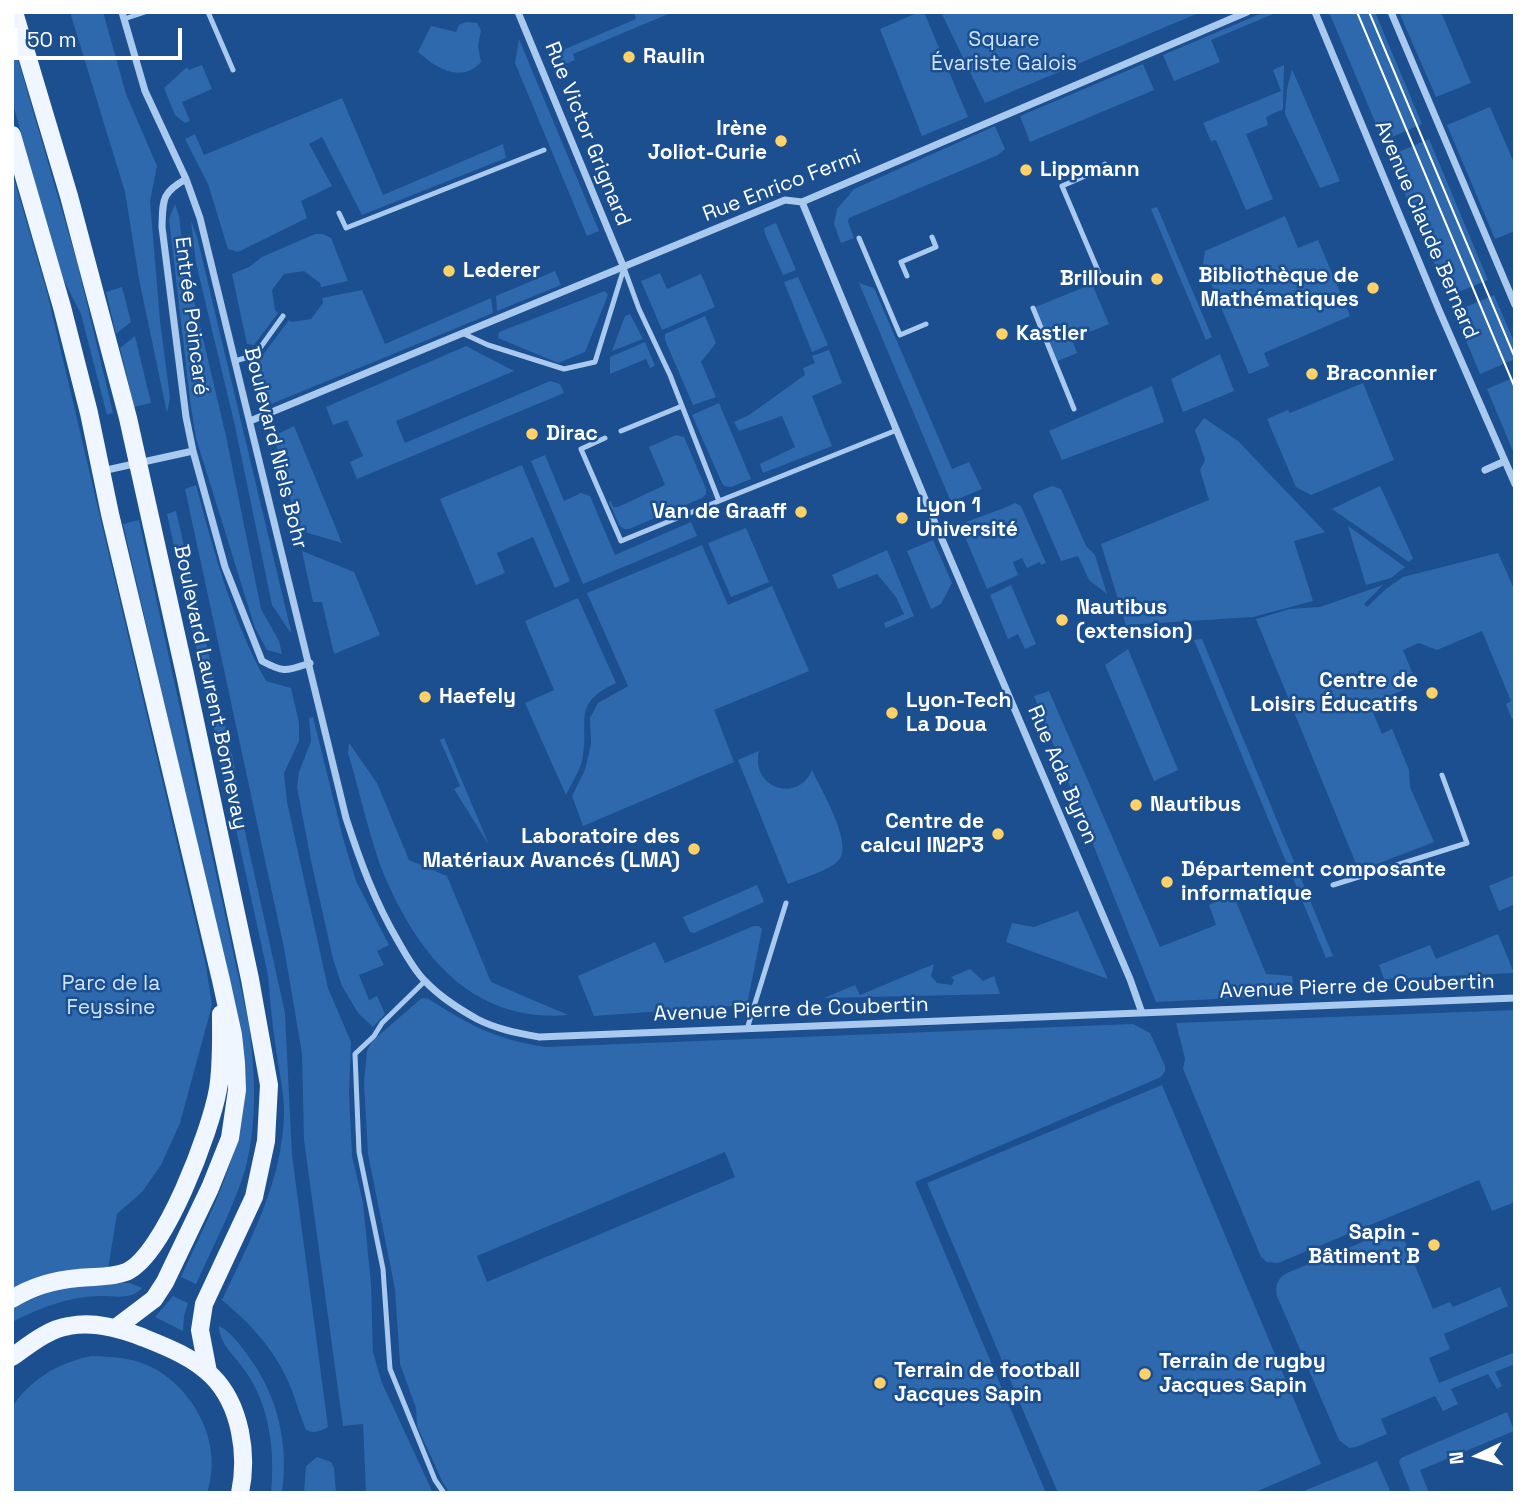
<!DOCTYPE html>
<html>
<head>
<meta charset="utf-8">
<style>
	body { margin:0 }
	#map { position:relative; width:1527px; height:1505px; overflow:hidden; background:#1b4f8f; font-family:"Space Grotesk",sans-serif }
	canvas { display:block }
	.frame { position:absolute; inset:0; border:14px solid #fff; pointer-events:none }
	.north { position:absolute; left:1443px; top:1421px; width:70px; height:70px; -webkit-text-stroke:5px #1b4f8f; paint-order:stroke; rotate:265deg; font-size:19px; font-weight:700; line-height:28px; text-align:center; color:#fff }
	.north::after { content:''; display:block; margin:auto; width:24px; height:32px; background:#fff; clip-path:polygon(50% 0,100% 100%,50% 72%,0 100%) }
	.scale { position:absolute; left:14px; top:28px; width:168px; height:32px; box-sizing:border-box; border:4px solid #fff; border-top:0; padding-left:9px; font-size:21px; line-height:24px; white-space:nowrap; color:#fff; -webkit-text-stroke:5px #1b4f8f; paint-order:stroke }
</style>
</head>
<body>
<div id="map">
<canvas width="1527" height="1505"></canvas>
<div class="frame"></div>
<div class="north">N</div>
<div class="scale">50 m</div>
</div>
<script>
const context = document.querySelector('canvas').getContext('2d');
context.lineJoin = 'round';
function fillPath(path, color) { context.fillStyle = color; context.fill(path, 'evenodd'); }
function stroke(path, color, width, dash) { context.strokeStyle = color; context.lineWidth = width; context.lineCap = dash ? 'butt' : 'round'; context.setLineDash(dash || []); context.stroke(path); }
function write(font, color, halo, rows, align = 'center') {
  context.font = font + ' "Space Grotesk",sans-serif'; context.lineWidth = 5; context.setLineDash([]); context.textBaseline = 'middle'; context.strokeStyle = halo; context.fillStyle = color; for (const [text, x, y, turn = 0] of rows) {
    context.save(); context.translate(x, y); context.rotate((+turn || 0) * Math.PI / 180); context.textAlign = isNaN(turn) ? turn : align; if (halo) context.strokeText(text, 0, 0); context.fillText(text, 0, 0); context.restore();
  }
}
const green = new Path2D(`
	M70 12H103L126 94 157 166 150 201 160 321 170 398 167 413 139 279 125 192Z
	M634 12H673L573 54 575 60 563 65 558 52 636 19Z
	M919 12H924L968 117 922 136 880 29Z
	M941 12H1201L985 103Z
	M1265 12H1278L1211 40 1220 62 1174 81 1163 55Z
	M1329 12H1375L1422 124 1383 141Z
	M1399 12H1441L1471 83 1436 97Z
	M466 22 477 23 481 30 478 46 481 62C461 84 436 68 418 52L431 26 456 32 459 25Z
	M12 39 77 262 113 413 107 415 81 314 60 273 12 100Z
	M519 39 599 231 587 236 515 63Z
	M1143 64 1154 90 1030 142 1020 116Z
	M202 65 212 89 182 102 190 121 185 123 175 115 164 88 187 67 189 70Z
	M1284 65 1283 109 1266 117 1268 125 1246 134 1273 199 1246 210 1216 140 1211 141 1203 123 1281 91 1273 70Z
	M1292 69 1340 181 1320 188 1285 114 1287 89Z
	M342 98 383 195 503 144 506 158 362 215 322 137 309 144 332 186 301 201 307 218 238 252 228 249 208 184 185 139 195 134 204 155Z
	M1490 107 1515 165V231L1495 239 1447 125Z
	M995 126 1005 149 998 155 849 218 848 222 854 238 841 243 834 224 837 209 854 189Z
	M1429 139 1488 280 1448 296 1389 156Z
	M12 172 47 292 206 966 212 1005 180 1123 161 1165 142 1192 117 1214 108 1269 12 1293Z
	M175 204 179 216 184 258 226 436 261 609 279 641 282 654 267 650 255 628 196 438 191 407 169 219Z
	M1157 207 1212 337 1206 340 1151 209Z
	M1285 216 1298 248 1318 240 1350 316 1264 353 1269 366 1249 374 1203 264 1205 251Z
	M191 221 197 237 291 631 290 632 272 605 235 426 196 263Z
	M776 223 796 270 783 275 765 234 764 228Z
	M315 234H323L331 238 348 281 321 287 320 283 304 271 284 274 272 290 275 310 278 313 254 345 247 344 232 274 249 267 262 257Z
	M555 271 561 285 497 311 496 296Z
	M660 273 667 289 701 274 715 307 662 330 641 281Z
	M798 277 828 345 812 352 784 282Z
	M859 283 874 288 952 469 969 462 982 489 951 502Z
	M1092 284 1109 324 1072 339 1077 353 1055 362 1033 308Z
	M122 287 131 322 116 334 106 292Z
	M362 290 385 344 491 298 493 313 271 404C256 398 257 382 253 368L289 320 292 322 311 319 323 303 322 298Z
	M605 291 608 295 585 352 558 363 498 338 499 332Z
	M1494 295 1515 344V359L1480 374 1454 312Z
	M630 314 643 339 612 351 625 316Z
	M705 316 716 343 701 362 716 397 693 405 665 340V334Z
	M135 336 151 403 134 407 120 348Z
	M645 342 655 366 650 368 646 359 610 374V357Z
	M466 346 514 371 396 421 405 443 550 381 560 384 564 393 357 479 350 462 363 456 347 420 333 425 326 407Z
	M829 350 842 383 812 396 832 446 763 473 760 464 795 447 782 416 739 431 734 422 749 415 805 375 803 368 815 363 812 356Z
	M1220 354 1234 391 1183 412 1171 379Z
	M1515 377V456L1487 389Z
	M1363 383 1394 460 1311 495 1296 487 1267 419 1288 410 1290 413Z
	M1152 386 1164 422 1062 460 1049 431Z
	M719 403 751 479 731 487 724 486 721 481 692 415Z
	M1204 418 1238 441 1325 532 1294 541 1313 601 1253 617 1126 625 1101 544 1209 500 1200 470 1205 460 1195 430Z
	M294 426 342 543 298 530 274 436Z
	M676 435 684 437 706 489V494L702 498 629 529H624L619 525 609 502 611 501 613 507H618L665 485 649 447Z
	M545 455 564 501 581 493 590 496 615 555 691 522 697 536 583 584 531 461Z
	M522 465 570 581 555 588 533 537 497 553 505 573 476 585 440 499Z
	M196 485C214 552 232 620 266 681L291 688 299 723V741L284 773 287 802 328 988 351 1042 349 1093 352 1156 363 1203 371 1284 373 1352 382 1383 433 1493H366L363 1424 343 1426 304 1140 302 1053 284 948 185 489Z
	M1052 486 1061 489 1086 546 1095 555 1107 594 1089 580 1078 556 1061 561 1033 496 1035 493Z
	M1380 486 1413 558 1409 562 1332 509Z
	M1015 503 1021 506 1046 563 1041 565 1040 562 1027 568 1022 558 1013 562 1018 575 987 589 960 525C979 516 997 512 1015 503Z
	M176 511 234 764 240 809 285 1013 292 1155 328 1427C320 1431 314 1434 306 1430 300 1416 296 1401 291 1388 276 1351 252 1325 222 1300 250 1241 283 1180 284 1113 284 1091 279 1071 276 1049 272 1025 270 999 268 975L167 514Z
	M139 520 249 1025C255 1073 258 1123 245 1170 233 1209 213 1246 196 1284L181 1277C208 1218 240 1160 244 1094 245 1073 242 1051 240 1030L123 524Z
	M1348 526 1405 567 1391 578 1366 585Z
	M746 528 769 582 731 597 708 543Z
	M933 540 952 583 941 604 931 609 907 551Z
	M702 545 728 605 772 586 809 671 714 710 734 762 583 826 572 796 585 770 591 744 590 718 598 703 628 686 587 593Z
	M887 550 914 616 886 628 884 623 904 614 896 597 877 574 838 589 832 575Z
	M302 551 354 572 380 635 334 654 322 602H313Z
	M1498 553 1515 591V718L1512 719 1506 704 1511 701 1482 631 1437 650 1419 643 1403 650 1414 677 1408 688 1383 699 1384 705 1372 710 1382 734 1392 729 1409 770 1410 787 1434 842 1359 871 1256 619 1290 609 1320 607 1383 585 1364 604 1367 607 1386 589 1403 577Z
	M1011 585 1036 644 1025 649 1018 634 1008 639 990 595Z
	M578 598 616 683C569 705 591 722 582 761 579 772 571 784 566 795L525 703 554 690 525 621Z
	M1202 639 1333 956 1326 958 1194 640Z
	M1128 649 1178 770 1154 781 1105 665Z
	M1049 691 1160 947 1216 925 1209 905 1233 894 1266 974 1292 976 1294 995 1156 1002 1034 696Z
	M313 717 343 838 356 881 389 945 377 951 384 965 359 975 369 1000 377 996 385 1014 373 1027 358 1013 342 986 333 959 311 861 297 787 299 772 311 741 309 718Z
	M444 738 489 845 454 789 460 786 440 740Z
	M349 743 377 783 409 860 447 876 491 982 568 1015C473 1023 419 956 385 877 370 841 360 792 348 753Z
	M759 751C750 788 798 804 812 770 820 788 855 845 838 861 830 870 800 879 788 884L738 760Z
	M1515 875V904L1499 911 1489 886Z
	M757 885 764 902 694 933 690 932 683 917Z
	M1078 911 1108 979 1006 942 1012 923 1034 927Z
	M754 926H759L762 929 747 1005 594 1016 578 976 655 942 665 963Z
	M1498 934 1514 973 1384 979 1379 965 1430 945 1436 959Z
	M934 964 931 976 937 983 952 985 954 980 951 977 970 969 983 981 994 976 1000 994 824 998 855 985 860 995Z
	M422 998 429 999C470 1026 496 1039 545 1047L1133 1024 1150 1033 1165 1066V1071L1161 1077 915 1182 1046 1493H450L443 1483 417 1426 416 1408 400 1364 395 1289 368 1154 364 1083 367 1051 372 1041ZM725 1152 735 1177 487 1282 477 1256Z
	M1515 1010V1202L1492 1211 1479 1180 1278 1263 1267 1262 1261 1257 1183 1069 1185 1059 1176 1023Z
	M1162 1085 1321 1464 1253 1493H1058L927 1183Z
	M1399 1227 1433 1309 1450 1302 1453 1307 1500 1287 1508 1306 1444 1334 1450 1349 1429 1358 1439 1383 1515 1352V1364L1495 1372 1502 1386 1497 1389 1488 1374 1451 1389 1458 1404 1443 1411 1435 1396 1381 1419 1387 1434 1356 1447 1349 1448 1339 1440 1277 1296C1275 1285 1277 1279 1287 1273Z
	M103 1283H130L142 1288C131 1300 116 1296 101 1296 70 1296 40 1308 12 1322V1308L15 1306 57 1289Z
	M173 1296 188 1303 184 1316 183 1331 155 1317Z
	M219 1326C231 1332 241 1346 249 1357 278 1397 289 1444 282 1493H271C275 1451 270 1407 246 1372 236 1357 219 1344 219 1326Z
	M91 1356C111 1357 130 1357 149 1366 194 1387 224 1444 207 1493H12V1407C31 1379 58 1363 91 1356Z
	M1507 1412 1514 1431 1420 1470 1429 1493H1411L1399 1462 1401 1458Z
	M317 1457 331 1462 334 1468 336 1493H304L306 1466Z
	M1377 1461 1391 1493H1299Z`);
const lane = new Path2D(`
	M208 12 233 70
	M124 19 145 12
	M339 213 346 228 544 150
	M859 238 900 335 926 324
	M907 276 901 262 936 247 932 237
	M1102 280 1062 186 1106 167 1105 164
	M1033 308 1074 409
	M462 333 488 345 564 369 595 362 624 268
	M235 361 255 355 283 316
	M621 431 682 406
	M605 438 581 449 621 541 719 501 670 375 639 309 624 268
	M719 501 897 430
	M1333 885 1467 843 1442 775
	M425 981 382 1023 374 1036 355 1054 359 1152 383 1269 390 1369 435 1480 444 1493
	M747 1029 786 903`);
const street = new Path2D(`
	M122 12 145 91 186 179 200 218 346 818C360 861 375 902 398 941 406 955 414 970 425 981 439 996 459 1009 477 1019 496 1029 518 1033 539 1037L1515 998
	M518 12 624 268
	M1315 12 1439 310 1515 484
	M1391 12 1515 305
	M186 179C161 193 163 200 162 227L186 417 193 451 225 567 262 661C284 673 286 671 310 663
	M802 202 935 523 1130 979 1142 1013
	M250 421 785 200 802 202 1247 12
	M1485 470 1505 461
	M102 471 193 451`);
const primary = new Path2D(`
	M14 12 69 196 128 418 186 679 250 979 269 1085 266 1141 254 1197 204 1304 200 1330 208 1372
	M12 135 62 307 89 413 110 514 221 980 233 1035 236 1063 237 1090 230 1138 210 1188 165 1282 154 1299 117 1327
	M12 1299C31 1287 56 1280 78 1278 94 1276 111 1278 126 1272 164 1256 211 1130 218 1089 222 1064 221 1039 221 1014
	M12 1357C29 1345 48 1329 69 1326 94 1321 119 1328 142 1337 167 1347 193 1357 212 1376 241 1405 248 1455 240 1493`);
const tram = new Path2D(`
	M1357 12 1515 388
	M1369 12 1515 358`);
const markers = [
	[629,57,7,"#ffd166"],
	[781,141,7,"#ffd166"],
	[1026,170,7,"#ffd166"],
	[449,271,7,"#ffd166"],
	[1157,279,7,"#ffd166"],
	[1373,288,7,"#ffd166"],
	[1002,334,7,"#ffd166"],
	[1312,374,7,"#ffd166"],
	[532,434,7,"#ffd166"],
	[801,512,7,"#ffd166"],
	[902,518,7,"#ffd166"],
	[1062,620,7,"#ffd166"],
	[1432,693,7,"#ffd166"],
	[425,697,7,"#ffd166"],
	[892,713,7,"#ffd166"],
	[1136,805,7,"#ffd166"],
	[998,834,7,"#ffd166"],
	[694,849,7,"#ffd166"],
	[1167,882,7,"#ffd166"],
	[1434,1245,7,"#ffd166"],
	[1145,1374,7,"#ffd166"],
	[880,1383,7,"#ffd166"]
];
const parkNames = [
	["Square",1004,40],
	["Évariste Galois",1004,64],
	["Parc de la",111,984],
	["Feyssine",111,1008]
];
const poiNames = [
	["Raulin",643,57],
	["Irène",767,129,"right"],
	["Joliot-Curie",767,153,"right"],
	["Lippmann",1040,170],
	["Lederer",463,271],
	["Bibliothèque de",1359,276,"right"],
	["Mathématiques",1359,300,"right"],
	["Brillouin",1143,279,"right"],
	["Kastler",1016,334],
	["Braconnier",1326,374],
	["Dirac",546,434],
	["Lyon 1",916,506],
	["Université",916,530],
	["Van de Graaff",787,512,"right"],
	["Nautibus",1076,608],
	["(extension)",1076,632],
	["Centre de",1418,681,"right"],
	["Loisirs Éducatifs",1418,705,"right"],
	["Haefely",439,697],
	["Lyon-Tech",906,701],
	["La Doua",906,725],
	["Nautibus",1150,805],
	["Centre de",984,822,"right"],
	["calcul IN2P3",984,846,"right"],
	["Laboratoire des",680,837,"right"],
	["Matériaux Avancés (LMA)",680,861,"right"],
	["Département composante",1181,870],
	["informatique",1181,894],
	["Sapin -",1420,1233,"right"],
	["Bâtiment B",1420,1257,"right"],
	["Terrain de rugby",1159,1362],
	["Jacques Sapin",1159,1386],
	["Terrain de football",894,1371],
	["Jacques Sapin",894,1395]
];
const streetNames = [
	["Rue Victor Grignard",587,134,68],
	["Rue Enrico Fermi",782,186,-21],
	["Avenue Claude Bernard",1426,230,67],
	["Entrée Poincaré",191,316,83],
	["Boulevard Niels Bohr",275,448,76],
	["Boulevard Laurent Bonnevay",210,687,78],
	["Rue Ada Byron",1062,775,67],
	["Avenue Pierre de Coubertin",1357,987,-2],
	["Avenue Pierre de Coubertin",791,1010,-2]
];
fillPath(green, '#2e69ad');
stroke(lane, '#a9c9ee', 5);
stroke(street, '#a9c9ee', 7);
stroke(primary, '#f0f6ff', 18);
stroke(tram, '#fff', 2);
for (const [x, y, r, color] of markers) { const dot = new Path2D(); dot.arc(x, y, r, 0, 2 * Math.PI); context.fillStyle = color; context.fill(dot); stroke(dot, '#1b4f8f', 2.5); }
write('21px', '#cfe3fa', '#1b4f8f', parkNames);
write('bold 21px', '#fff', '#1b4f8f', poiNames, 'left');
write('21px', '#fff', '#1b4f8f', streetNames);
</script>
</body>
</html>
